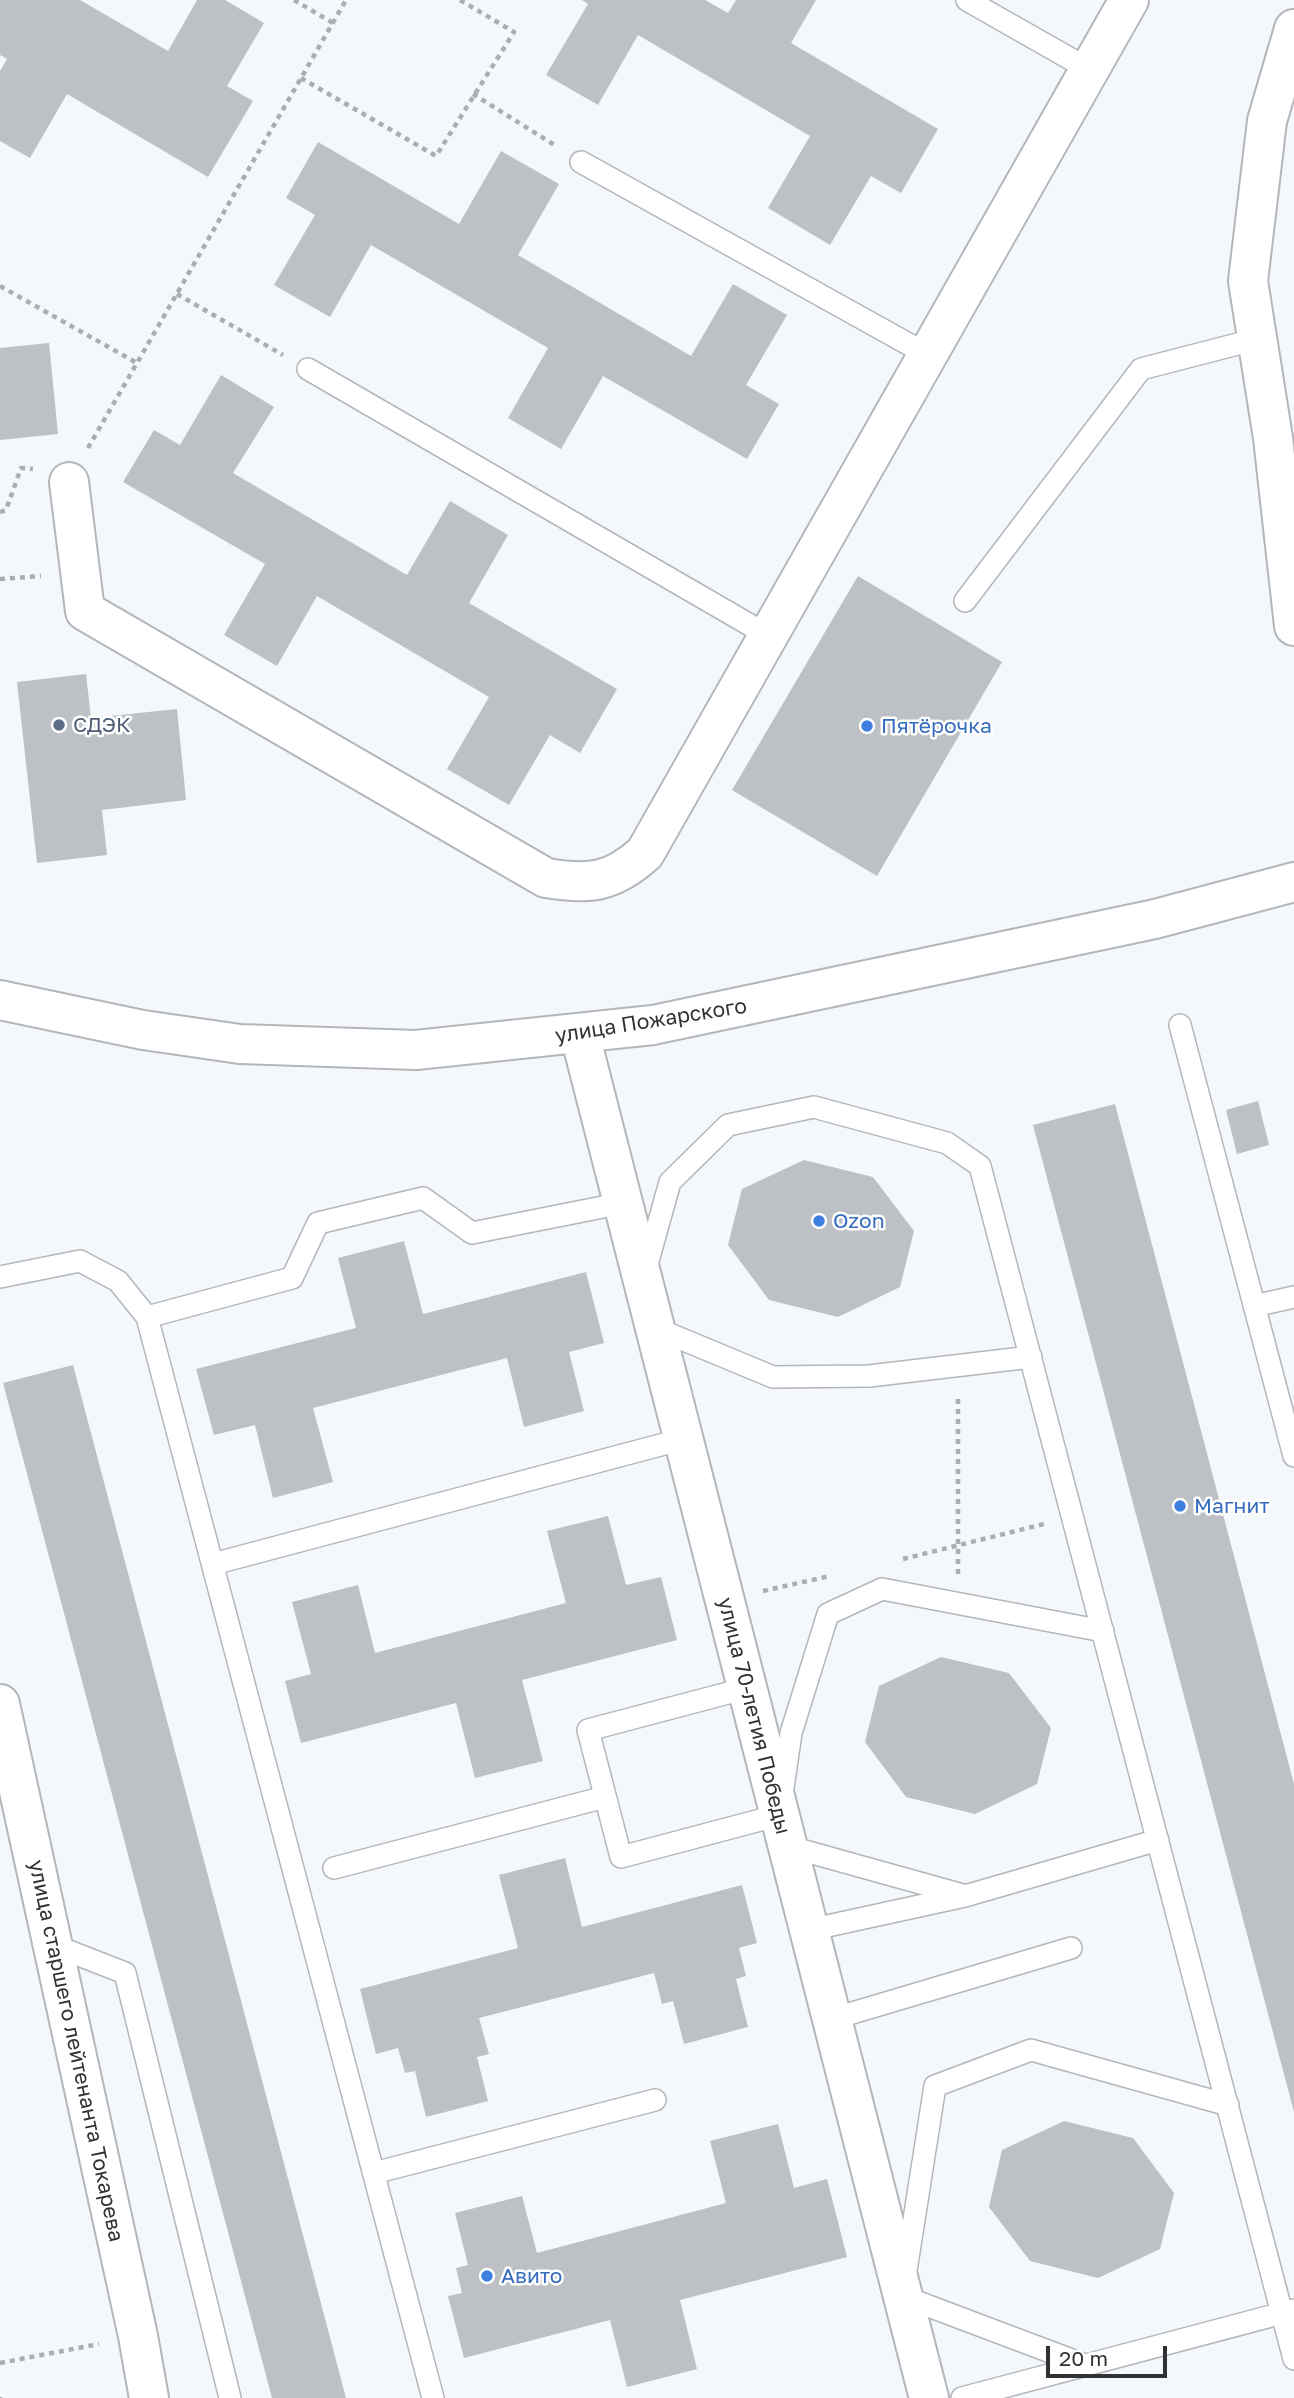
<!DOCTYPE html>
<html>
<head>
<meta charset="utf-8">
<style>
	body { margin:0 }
	#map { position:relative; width:1294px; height:2398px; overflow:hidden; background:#f4f7fb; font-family:"Golos Text",sans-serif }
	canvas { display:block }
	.scale { position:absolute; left:1046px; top:2346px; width:121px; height:32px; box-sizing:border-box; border:4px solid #313233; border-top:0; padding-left:9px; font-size:21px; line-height:24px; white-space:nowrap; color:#313233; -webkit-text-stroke:5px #fff; paint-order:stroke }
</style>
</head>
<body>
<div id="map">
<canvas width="1294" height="2398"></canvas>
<div class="scale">20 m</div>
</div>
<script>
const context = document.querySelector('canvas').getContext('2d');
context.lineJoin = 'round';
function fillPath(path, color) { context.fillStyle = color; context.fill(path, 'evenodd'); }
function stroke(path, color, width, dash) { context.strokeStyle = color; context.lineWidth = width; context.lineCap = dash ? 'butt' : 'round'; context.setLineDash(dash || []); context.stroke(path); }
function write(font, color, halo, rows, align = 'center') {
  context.font = font + ' "Golos Text",sans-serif'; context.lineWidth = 5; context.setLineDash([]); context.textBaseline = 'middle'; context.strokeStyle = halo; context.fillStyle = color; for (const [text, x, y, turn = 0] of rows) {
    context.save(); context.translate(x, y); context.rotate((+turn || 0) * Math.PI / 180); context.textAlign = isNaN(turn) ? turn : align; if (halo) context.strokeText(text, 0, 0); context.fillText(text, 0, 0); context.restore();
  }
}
const building = new Path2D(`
	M0 0H80L168 51 197 0H225L264 23 227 86 253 101 208 177 67 94 30 158 0 141V71L7 59 0 55Z
	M582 0H705L728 13 736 0H816L791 43 938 129 901 193 871 176 830 245 768 208 810 136 638 35 598 105 546 75 588 4Z
	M318 142 459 224 501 151 559 184 518 255 691 356 733 284 787 315 746 385 779 404 747 459 603 376 561 449 508 418 548 348 371 245 330 317 274 285 315 215 286 198Z
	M49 343 58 434 0 440V348Z
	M221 375 274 407 233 473 407 575 450 501 508 535 469 603 617 689 580 753 550 735 509 805 447 769 489 697 317 596 277 666 224 635 265 564 123 482 154 430 180 445Z
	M858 576 1002 662 877 876 732 790Z
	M86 674 91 718 177 709 186 800 102 810 107 855 37 863 17 682Z
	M1258 1101 1269 1145 1237 1154 1226 1110Z
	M1115 1104 1294 1784V2112L1033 1125Z
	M804 1160 873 1177 914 1231 900 1287 838 1317 769 1300 728 1245 742 1189Z
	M404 1241 423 1314 586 1272 604 1343 569 1352 584 1411 524 1427 507 1358 313 1408 333 1482 273 1498 255 1425 214 1435 196 1369 356 1328 338 1258Z
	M73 1365 346 2398H272L3 1383Z
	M608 1516 626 1585 661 1577 677 1640 522 1680 543 1761 475 1778 456 1703 301 1743 285 1681 311 1674 292 1602 358 1585 375 1653 566 1603 547 1531Z
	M941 1657 1009 1673 1051 1728 1037 1784 975 1814 906 1797 865 1742 879 1686Z
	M565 1858 582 1927 742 1885 757 1943 739 1948 746 1976 736 1979 748 2027 684 2044 673 2001 662 2004 654 1973 479 2018 489 2054 477 2057 488 2101 426 2117 415 2071 405 2073 398 2048 376 2054 360 1989 518 1948 499 1875Z
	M1064 2121 1133 2138 1174 2193 1160 2249 1098 2278 1030 2261 989 2207 1002 2150Z
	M778 2124 794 2188 827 2179 847 2257 680 2300 697 2369 627 2387 610 2320 464 2358 448 2296 462 2293 456 2268 468 2265 455 2213 522 2196 537 2253 726 2203 710 2141Z`);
const path = new Path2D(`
	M294 0 333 23
	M301 78 436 156 514 32 460 0
	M473 94 556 146
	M0 286 137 363
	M177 294 283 355
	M88 448 346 0
	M0 512 6 510 21 468 33 469
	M0 579 41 576
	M903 1559 1044 1524
	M958 1574V1397
	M763 1591 830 1576
	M0 2363 99 2344
	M0 2397V2398`);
const service = new Path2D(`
	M967 0 1090 70
	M581 162 928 355
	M308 369 769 636
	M965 601 1141 369 1257 339
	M1180 1025 1294 1456
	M646 1268 670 1182 728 1125 814 1107 947 1143 980 1166 1294 2359
	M0 1277 80 1261 118 1281 147 1317 433 2398
	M1254 1306 1294 1297
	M147 1317 292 1278 318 1223 423 1198 472 1233 623 1203
	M655 1328 773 1377 869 1376 1031 1357
	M213 1564 683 1439
	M747 1688 588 1730 621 1857 779 1815 791 1733 828 1614 882 1589 1103 1631
	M787 1846 963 1895
	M334 1868 605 1797
	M809 1930 965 1896 1158 1840
	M53 1945 125 1973 230 2398
	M832 2019 1071 1948
	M374 2173 655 2100
	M1085 2365 902 2296 935 2086 1031 2050 1228 2105
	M962 2398 1294 2310`);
const minor = new Path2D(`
	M69 482 85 611 546 878C589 885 612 883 645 853L1129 0
	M580 1035 929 2398
	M0 1704 138 2336 149 2398`);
const tertiary = new Path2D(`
	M1294 29 1267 121 1248 281 1273 438 1294 626
	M0 1000 143 1030 240 1044 416 1050 653 1025 1155 919 1294 882`);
const markers = [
	[59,725,7,"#5c6f8a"],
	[867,726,7,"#3f7fe0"],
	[819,1221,7,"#3f7fe0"],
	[1180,1506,7,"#3f7fe0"],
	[487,2276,7,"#3f7fe0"]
];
const serviceNames = [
	["СДЭК",73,725]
];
const shopNames = [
	["Пятёрочка",881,726],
	["Ozon",833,1221],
	["Магнит",1194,1506],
	["Авито",501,2276]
];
const streetNames = [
	["улица Пожарского",651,1021,-9],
	["улица 70-летия Победы",754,1716,76],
	["улица старшего лейтенанта Токарева",76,2051,78]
];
fillPath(building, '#bdc0c4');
stroke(service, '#b3b6ba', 24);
stroke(minor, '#b3b6ba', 42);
stroke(tertiary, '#b3b6ba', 42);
stroke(path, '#abadb0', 4.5, [5, 5]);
stroke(service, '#fff', 21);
stroke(minor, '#fff', 38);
stroke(tertiary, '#fff', 38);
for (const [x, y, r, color] of markers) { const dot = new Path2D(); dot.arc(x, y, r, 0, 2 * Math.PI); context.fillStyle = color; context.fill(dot); stroke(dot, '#fff', 2.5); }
write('21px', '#4e5e75', '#fff', serviceNames, 'left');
write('21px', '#366cbe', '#fff', shopNames, 'left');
write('21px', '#313233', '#fff', streetNames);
</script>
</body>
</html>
